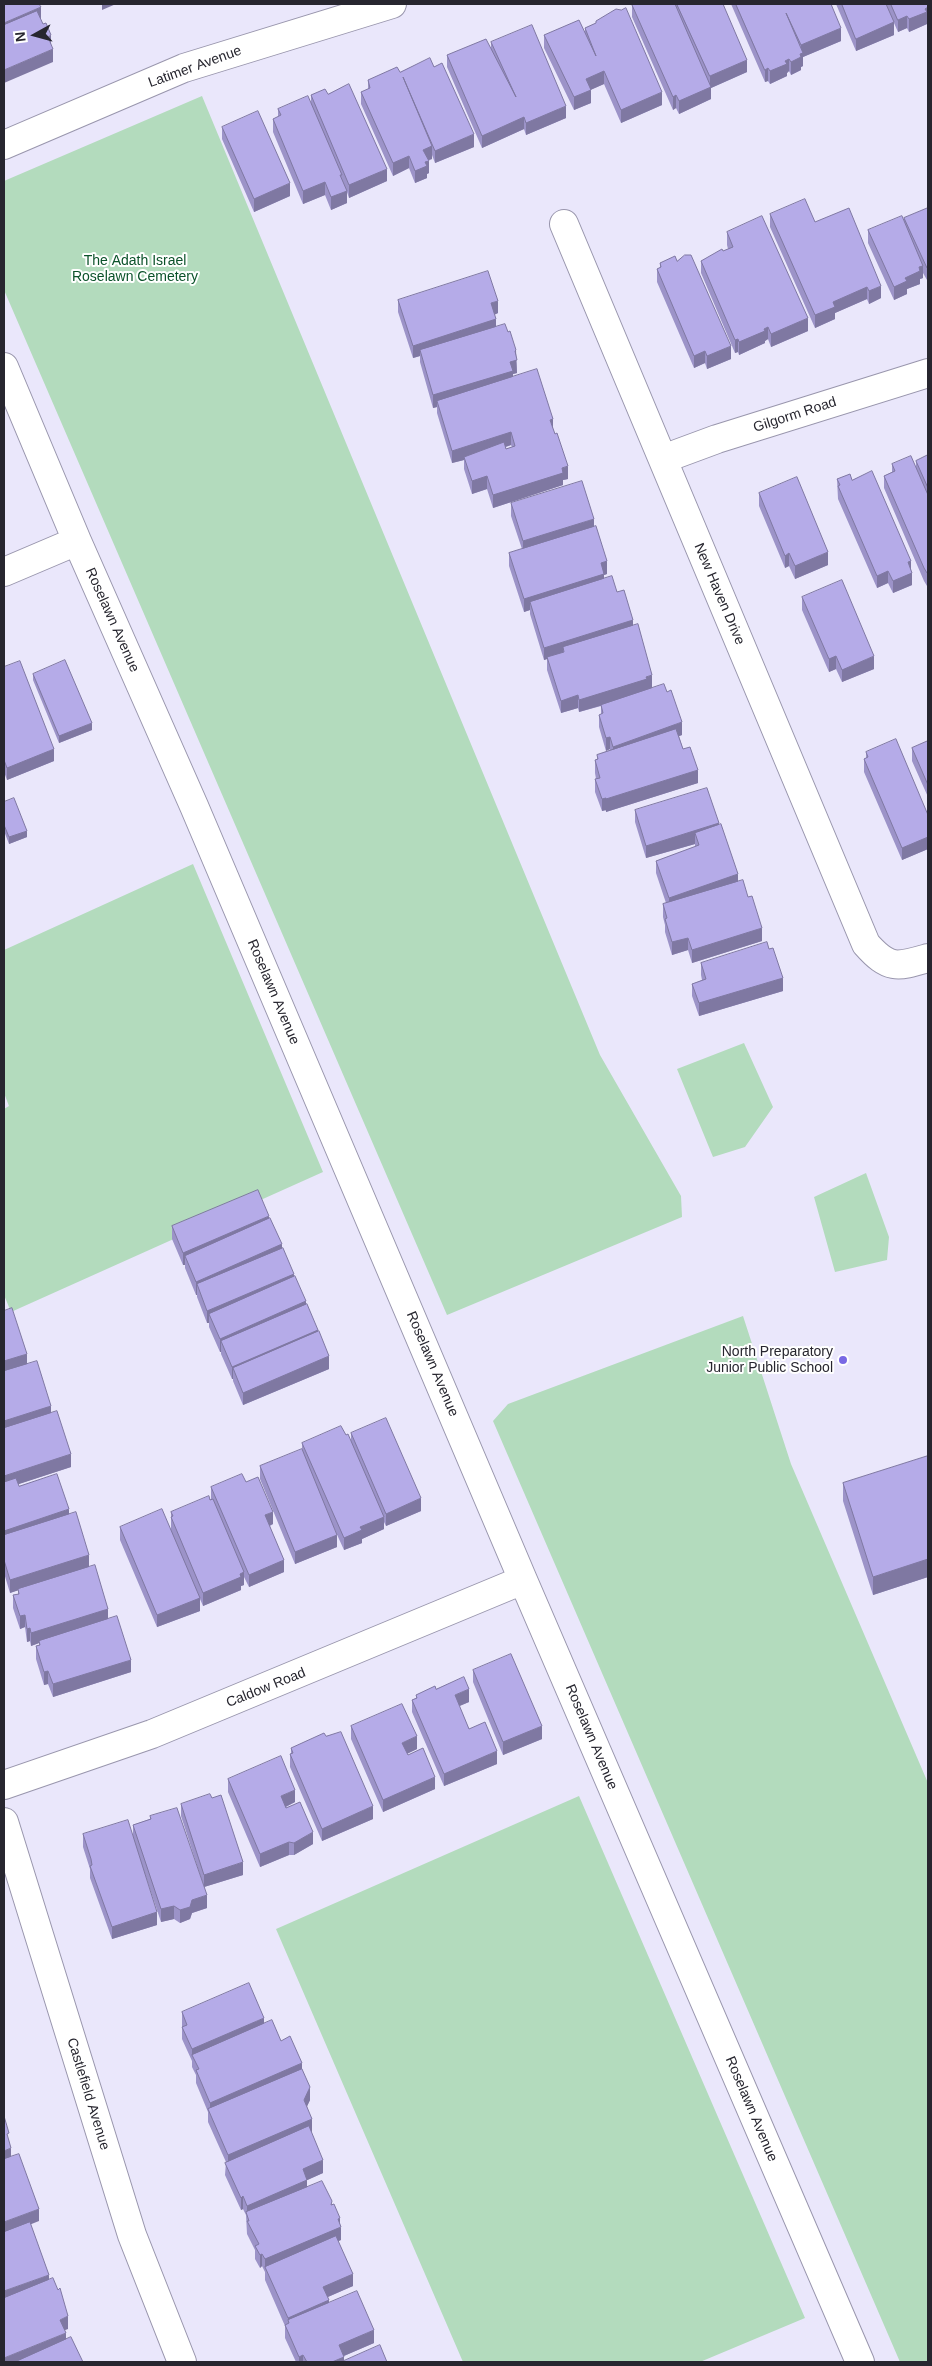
<!DOCTYPE html>
<html>
<head>
<meta charset="utf-8">
<style>
	body { margin:0 }
	#map { position:relative; width:932px; height:2366px; overflow:hidden; background:#eae7fb; font-family:Helvetica,sans-serif }
	canvas { display:block }
	.frame { position:absolute; inset:0; border:5px solid #27262f; pointer-events:none }
	.north { position:absolute; left:10px; top:10px; width:50px; height:50px; -webkit-text-stroke:4px #fff; paint-order:stroke; rotate:263deg; font-size:14px; font-weight:700; line-height:20px; text-align:center; color:#27262f }
	.north::after { content:''; display:block; margin:auto; width:18px; height:22px; background:#27262f; clip-path:polygon(50% 0,100% 100%,50% 72%,0 100%) }
</style>
</head>
<body>
<div id="map">
<canvas width="932" height="2366"></canvas>
<div class="frame"></div>
<div class="north">N</div>
</div>
<script>
const context = document.querySelector('canvas').getContext('2d');
context.lineJoin = 'round';
function fillPath(path, color) { context.fillStyle = color; context.fill(path, 'evenodd'); }
function stroke(path, color, width, dash) { context.strokeStyle = color; context.lineWidth = width; context.lineCap = dash ? 'butt' : 'round'; context.setLineDash(dash || []); context.stroke(path); }
function write(font, color, halo, rows, align = 'center') {
  context.font = font + ' Helvetica,sans-serif'; context.lineWidth = 4; context.setLineDash([]); context.textBaseline = 'middle'; context.strokeStyle = halo; context.fillStyle = color; for (const [text, x, y, turn = 0] of rows) {
    context.save(); context.translate(x, y); context.rotate((+turn || 0) * Math.PI / 180); context.textAlign = isNaN(turn) ? turn : align; if (halo) context.strokeText(text, 0, 0); context.fillText(text, 0, 0); context.restore();
  }
}
const green = new Path2D(`
	M202 96 600 1055 681 1196 682 1217 447 1315 4 290V181Z
	M193 864 323 1172 11 1312 4 1295V1109L9 1106 4 1093V950Z
	M744 1043 773 1107 745 1147 713 1157 677 1069Z
	M866 1173 889 1237 887 1260 835 1272 814 1197Z
	M743 1316 791 1464 928 1783V2362H900L493 1421 508 1404Z
	M579 1796 805 2318 700 2362H463L276 1929Z`);
const minor = new Path2D(`
	M4 145 184 68 392 4
	M564 224 866 944C889 970 897 967 928 958
	M4 367 77 541 194 806 523 1580 860 2362
	M663 459 717 439 928 373
	M4 572 77 541
	M4 1785 152 1734 523 1580
	M4 1822 132 2235 182 2362`);
const wall = new Path2D(`
	M634 4H723L747 72 711 88V99L679 114 676 108 673 110 632 17V5Z
	M731 4H831L841 41 803 57V66L801 67V70L791 75 789 71 787 73V76L770 84 768 81 765 82Z
	M836 4H928V20L927 21V24L909 32 907 28 898 32 894 23V35L856 51Z
	M596 21 662 105 621 123 604 84 590 90 591 103 574 110 544 48V35L585 31V28L596 23Z
	M491 42 566 118 526 135 524 129 482 148 447 67V55L491 50Z
	M400 72 474 147 435 163 432 155V159L428 160 429 173 427 174V178L415 183 409 168 393 176 361 104V92L368 89V80Z
	M328 94 387 181 349 198 347 192V203L331 210 325 195 303 204 273 132V119L278 117V109L311 103V95Z
	M222 127 290 196 254 212 222 139Z
	M928 208 927 280 923 273V278L920 279V284L907 289V294L894 300 868 243V230L904 221V218Z
	M770 214 815 222 881 298 869 304 867 299 835 313V319L815 328 770 227Z
	M727 232 808 331 771 347 768 339 765 341V343L739 355 738 352 735 353 701 273V261L728 249 727 245Z
	M677 261 731 359 707 369 705 363 694 368 657 282V269L660 268V263Z
	M398 300 498 313 494 315 496 326 516 358 517 373 513 374V377L553 429 568 479 563 480V485L493 508 487 489 472 494 464 469V460L452 463 437 413V407L433 408 420 362V356L413 358 398 312ZM511 445 512 447 506 449V447Z
	M928 455V586H927L924 581 884 488V476L892 472V464L916 467V461Z
	M837 479 852 480 911 569 912 585 893 593 888 583 877 588 838 499Z
	M759 493 828 565 795 579 789 566 785 568 759 506Z
	M511 503 594 527 607 574 604 575V579L617 592 633 626 652 688 682 735 679 736 683 749 698 783 606 812V810L602 811 595 792V779H596L595 773V760H597V755L610 750V749L606 751 599 727V715L601 714V706L579 712 578 708 561 713 547 670V659L544 660 530 614V610L524 612 509 566V553L522 549 511 516Z
	M802 597 874 669 842 682 836 669 829 672 802 610Z
	M4 667 54 761 7 780 4 772Z
	M33 674 92 730 59 743 33 680Z
	M928 741V797L912 761V748Z
	M866 752 928 815V849L902 860 864 772V759L866 758Z
	M4 802 27 837 9 844 4 831Z
	M635 810 719 824 738 881 762 941 692 963 688 950 672 955 665 932V925L663 917V904L666 903 656 873V861L695 847V844L646 858 635 822Z
	M769 949 783 991 699 1016 692 996V984L702 980 701 975V963Z
	M269 1218 318 1332 329 1369 243 1405 233 1381V1379H232L221 1354V1352H220L209 1327V1323H207L197 1297V1295H196L185 1268V1265H183L172 1239V1226Z
	M4 1311 27 1364 51 1413 71 1467 18 1484 19 1486 69 1514 108 1619 131 1672 53 1697 48 1684 44 1685 36 1659V1646L39 1645V1643L31 1646 30 1641 27 1642 25 1627 20 1629 13 1608V1595L18 1594V1590L10 1593 4 1573Z
	M351 1433 421 1511 386 1526 384 1522V1529L362 1539V1543L344 1550 334 1528 337 1547 295 1564 260 1479V1466L302 1450V1443L346 1435 351 1441Z
	M928 1456V1577L873 1595 843 1501V1483Z
	M246 1482 273 1524 270 1526 284 1572 249 1587 244 1577V1585L241 1586V1590L203 1606 200 1599V1611L157 1627 120 1540V1527L171 1529V1512L211 1499V1487Z
	M473 1670 542 1739 503 1755 473 1682Z
	M436 1689 469 1702 459 1706 469 1729 497 1764 444 1786 412 1712V1700L416 1698V1695Z
	M351 1726 417 1749 407 1754 408 1755 435 1789 383 1812 351 1739Z
	M291 1748 373 1819 322 1841 290 1767V1754H291Z
	M228 1779 295 1802 286 1807 313 1844 294 1855H289L260 1867 228 1792Z
	M181 1804 243 1875 204 1887 181 1816Z
	M150 1816 207 1908 192 1913 190 1919 180 1923 174 1919 161 1922 145 1874 157 1925 112 1939 90 1878V1869L83 1847V1834L133 1837V1825L150 1819Z
	M182 2012 264 2023 281 2041 302 2069 310 2100 307 2106 312 2132H311L323 2173 307 2180V2186L332 2205 340 2223 341 2240 338 2241 353 2286 328 2297 329 2303 374 2343 344 2356V2361L387 2362H296L285 2338V2326L265 2280V2272L262 2266 260 2268 255 2259V2250L247 2234 246 2215 243 2209 241 2210 225 2175 226 2162 208 2122V2112L196 2083V2075L192 2067V2061L182 2039Z`);
const shadedWall = new Path2D(`
	M102 4H116L102 10Z
	M41 7V19L4 35V23Z
	M928 7V20L927 21V24L909 32V19Z
	M907 16V28L898 32V20Z
	M894 22V35L856 51V39Z
	M841 28V41L803 57V66L801 67V70L791 75V62L801 54V45Z
	M51 35V48L48 37Z
	M53 49V62L4 83V70Z
	M789 59V71L787 73V76L770 84V71L785 61Z
	M747 60V72L711 88V99L679 114V101L710 87V76Z
	M768 68V81L765 82V70Z
	M604 71V84L586 92V79Z
	M591 90V103L574 110V97Z
	M662 92V105L621 123V110Z
	M676 95V108L673 110V97Z
	M566 106V118L526 135V123Z
	M524 117V129L482 148V136Z
	M474 134V147L435 163V151Z
	M432 146V159L423 162V150Z
	M409 156V168L393 176V163Z
	M429 161V173L427 174V178L415 183V171L425 162Z
	M387 169V181L349 198V185Z
	M325 182V195L303 204V191Z
	M290 183V196L254 212V199Z
	M347 191V203L331 210V197Z
	M923 266V278L920 279V284L907 289V294L894 300V287L919 267Z
	M928 267V280H927V268Z
	M881 286V298L869 304V291Z
	M867 287V299L835 313V319L815 328V315L833 302Z
	M498 301V313L491 316V303Z
	M808 318V331L771 347V334Z
	M496 319V332L420 350V356L413 358V346Z
	M768 327V339L765 341V343L739 355V342Z
	M738 339V352L735 353V340Z
	M731 346V359L707 369V356Z
	M516 350 517 373 513 374V383L437 401V407L433 408V395L510 362 515 351Z
	M705 351V363L694 368V356Z
	M553 419V432L550 420Z
	M511 432V445L465 459 464 457V460L452 463V451Z
	M568 466V479L563 480V485L493 508V495Z
	M487 476V489L472 494V481Z
	M594 519V532L523 554V541Z
	M828 552V565L795 579V566Z
	M789 553V566L785 568V556Z
	M607 561V574L604 575V587L530 602V610L524 612V599L601 563Z
	M911 561V573H912V585L893 593V581L908 562Z
	M888 571V583L877 588V576Z
	M927 573H928V586H927Z
	M633 620V633L563 647V654L544 660V648Z
	M836 656V669L829 672V659Z
	M874 656V669L842 682V670Z
	M652 675V688L647 692 579 712V700Z
	M578 695V708L561 713V701Z
	M682 722V735L613 759V747Z
	M92 723V730L59 743V736Z
	M610 737V749L606 751V738Z
	M54 749V761L7 780V768Z
	M698 770V783L606 812V799Z
	M606 798V810L602 811V799Z
	M719 823V836L695 833V844L646 858V846Z
	M27 831V837L9 844V837Z
	M928 837V849L902 860V848Z
	M738 874V886L669 910V898Z
	M762 928V941L692 963V950Z
	M688 938V950L672 955V942Z
	M783 978V991L699 1016V1003Z
	M269 1216V1228L185 1256V1265H183V1253Z
	M282 1244V1257L197 1284V1295H196V1282Z
	M294 1274V1287L209 1314V1323H207V1311Z
	M306 1301V1314L221 1341V1352H220V1339Z
	M318 1330V1342L233 1368V1379H232V1367Z
	M27 1354V1366L4 1374V1361Z
	M329 1356V1369L243 1405V1393Z
	M51 1406V1418L4 1433V1421Z
	M71 1454V1467L4 1489V1476Z
	M421 1498V1511L386 1526V1514Z
	M69 1509V1522L4 1543V1531Z
	M273 1512V1524L265 1527V1515Z
	M384 1517V1529L362 1539V1543L344 1550V1538L360 1527Z
	M337 1535V1547L295 1564V1552Z
	M89 1555V1567L10 1593V1580Z
	M928 1559V1577L873 1595V1577Z
	M284 1560V1572L249 1587V1575Z
	M244 1572V1585L241 1586V1590L203 1606V1593Z
	M200 1598V1611L157 1627V1615Z
	M108 1609V1622L39 1641V1643L31 1646V1633Z
	M25 1615V1627L20 1629V1616Z
	M30 1628V1641L27 1642V1629Z
	M131 1660V1672L53 1697V1684Z
	M48 1671V1684L44 1685V1672Z
	M469 1689V1702L455 1708V1695Z
	M542 1726V1739L503 1755V1742Z
	M417 1736V1749L402 1756V1743Z
	M497 1751V1764L444 1786V1774Z
	M435 1777V1789L383 1812V1800Z
	M295 1790V1802L281 1809V1796Z
	M373 1806V1819L322 1841V1829Z
	M313 1832V1844L294 1855V1843Z
	M289 1842V1855L260 1867V1854Z
	M243 1862V1875L204 1887V1875Z
	M207 1895V1908L192 1913 190 1919 180 1923V1910L192 1900Z
	M174 1906V1919L161 1922V1909Z
	M157 1912V1925L112 1939V1927Z
	M264 2018V2031L192 2055V2061V2049Z
	M302 2063V2075L210 2113V2103Z
	M310 2087V2100L304 2113V2100Z
	M312 2119V2132L228 2168V2155Z
	M11 2148V2161L4 2163V2151Z
	M323 2160V2173L303 2182V2169Z
	M307 2180V2193L247 2216V2206Z
	M243 2196V2209L241 2210V2198Z
	M39 2209V2221L4 2235V2222Z
	M340 2218V2228L341 2227V2240L267 2271 265 2267V2272V2259Z
	M262 2254V2266L260 2268V2255Z
	M353 2274V2286L323 2299V2287Z
	M49 2275V2287L4 2304V2291Z
	M329 2300V2313L289 2323 288 2320V2331V2318Z
	M68 2316V2329L60 2332V2320Z
	M374 2330V2343L339 2358V2345Z
	M66 2333V2345L25 2362H4V2358Z
	M303 2355V2362H299V2357Z
	M344 2357V2362H332Z`);
const building = new Path2D(`
	M4 4H39L41 7 4 23Z
	M634 4H675L711 87 679 101 676 95 673 97 632 5Z
	M677 4H723L747 60 710 76Z
	M736 4H831L841 28 801 45 786 13 803 53 800 54 801 57 791 62 789 59 785 61 787 64 770 71 768 68 765 70Z
	M842 4H886L894 22 856 39Z
	M891 4H928V7L925 9 927 12 909 19 907 16 898 20Z
	M626 8 662 92 621 110 604 71 586 79 591 90 574 97 544 35 579 20 596 56 585 28 596 23V21L616 9 621 10Z
	M37 11 43 24 46 23 51 35 48 37 53 49 4 70V25Z
	M532 25 566 106 526 123 524 117 482 136 447 55 486 39 516 97 491 42Z
	M430 58 434 67 442 63 474 134 435 151 403 77 432 146 423 150 429 161 425 162 427 166 415 171 409 156 393 163 361 92 370 88 368 80 397 67 400 72Z
	M349 84 387 169 349 185 311 95 325 89 328 94Z
	M308 96 342 175H340L347 191 331 197 325 182 303 191 273 119 281 115 278 109Z
	M258 111 290 183 254 199 222 127Z
	M805 199 815 222 849 208 881 286 869 291 867 287 833 302 835 307 815 315 770 214Z
	M928 208V267L927 268 904 218Z
	M762 216 808 318 771 334 768 327 764 329 765 331 739 342 738 339 735 340 701 261 722 249 723 251 733 247 727 232Z
	M902 216 923 266 919 267 920 271 905 278 907 281 894 287 868 230Z
	M685 255H691L731 346 707 356 705 351 694 356 657 269 661 267 660 263 675 256 677 261Z
	M488 271 498 301 491 303 496 319 413 346 398 300Z
	M505 324 508 332 510 331 516 350 515 351 517 360 510 362 513 371 433 395 420 350Z
	M537 369 553 419 550 420 555 434 557 433 568 466 562 468 563 473 493 495 487 476 472 481 464 457 504 442 506 449 515 446 511 432 452 451 437 401Z
	M928 455V488L916 461Z
	M911 456 928 495V573H927L924 568 884 476 895 471 892 464Z
	M872 471 911 561 908 562 912 573 893 581 888 571 877 576 838 486 840 485 837 479 850 474 852 480Z
	M797 477 828 552 795 566 789 553 785 556 759 493Z
	M582 481 594 519 523 541 511 503Z
	M596 526 607 561 601 563 604 574 524 599 509 553Z
	M612 576 617 592 624 590 633 620 544 648 530 602Z
	M842 580 874 656 842 670 836 656 829 659 802 597Z
	M638 624 652 675 646 677 647 679 579 700 578 695 561 701 547 657 564 652 563 647Z
	M65 660 92 723 59 736 33 674Z
	M20 661 54 749 7 768 4 760V667Z
	M664 684 667 692 671 690 682 722 613 747 610 737 606 738 599 715 603 713 601 705Z
	M676 729 683 749 690 747 698 770 606 799V798L602 799 595 779 600 778 595 760 598 759 597 755Z
	M896 739 928 815V837L902 848 864 759 868 757 866 752Z
	M928 741V785L912 748Z
	M707 788 719 823 646 846 635 810Z
	M14 798 27 831 9 837 4 825V802Z
	M721 824 738 874 669 898 656 861 699 845 695 833Z
	M743 880 748 897 752 896 762 928 692 950 688 938 672 942 665 919 667 918 663 904Z
	M767 942 769 949 773 948 783 978 699 1003 692 984 706 979 701 963Z
	M258 1190 269 1216 183 1253 172 1226Z
	M270 1218 282 1244 196 1282 185 1256Z
	M283 1248 294 1274 207 1311 197 1284Z
	M295 1276 306 1301 220 1339 209 1314Z
	M307 1304 318 1330 232 1367 221 1341Z
	M12 1308 27 1354 4 1361V1311Z
	M319 1331 329 1356 243 1393 233 1368Z
	M37 1361 51 1406 4 1421V1371Z
	M57 1411 71 1454 4 1476V1428Z
	M386 1418 421 1498 386 1514 351 1433Z
	M341 1426 346 1435 348 1434 384 1517 360 1527 362 1530 344 1538 302 1443Z
	M302 1449 337 1535 295 1552 260 1466Z
	M928 1456V1559L873 1577 843 1483Z
	M57 1474 69 1509 4 1531V1482L16 1478 19 1486Z
	M242 1474 246 1482 258 1477 273 1512 265 1515 284 1560 249 1575 211 1487Z
	M209 1496 210 1500 213 1499 244 1572 240 1574 241 1577 203 1593 171 1517 173 1516 171 1512Z
	M162 1509 200 1598 157 1615 120 1527Z
	M76 1512 89 1555 10 1580 4 1560V1535Z
	M95 1565 108 1609 31 1633 30 1628 27 1629 25 1615 20 1616 13 1595 19 1594 18 1589Z
	M117 1616 131 1660 53 1684 48 1671 44 1672 36 1646 40 1645 39 1641Z
	M511 1654 542 1726 503 1742 473 1670Z
	M464 1677 469 1689 455 1695 469 1729 485 1722 497 1751 444 1774 412 1700 417 1698 416 1695 435 1686 436 1689Z
	M402 1704 417 1736 402 1743 408 1755 423 1748 435 1777 383 1800 351 1726Z
	M341 1732 373 1806 322 1829 290 1754 293 1753 291 1748 324 1733 326 1736Z
	M281 1756 295 1790 281 1796 286 1808 300 1802 313 1832 294 1843 289 1842 260 1854 228 1779Z
	M210 1794 212 1798 221 1795 243 1862 204 1875 181 1804Z
	M177 1808 207 1895 192 1900 190 1907 180 1910 174 1906 161 1909 133 1825 151 1819 150 1816Z
	M128 1820 157 1912 112 1927 90 1866 92 1865 91 1859 83 1834Z
	M249 1983 264 2018 192 2049 182 2027 187 2025 182 2012Z
	M272 2020 281 2041 290 2036 302 2063 210 2103 196 2070 199 2069 192 2055Z
	M302 2069 310 2087 304 2100 312 2119 228 2155 208 2109Z
	M4 2116 9 2133 7 2134 11 2148 4 2151Z
	M309 2126 323 2160 303 2169 307 2180 247 2206 243 2196 241 2198 225 2163Z
	M19 2154 39 2209 4 2222V2159Z
	M322 2181 332 2201 331 2205 334 2204 340 2218 338 2219 341 2227 265 2259 262 2254 260 2255 255 2246 259 2244 247 2221H249L246 2212Z
	M30 2222 49 2275 4 2291V2232Z
	M336 2236 353 2274 323 2287 329 2300 288 2318 265 2267Z
	M53 2278 58 2290 60 2288 68 2316 60 2320 66 2333 4 2358V2298Z
	M357 2291 374 2330 339 2345 344 2357 332 2362H307L303 2355 299 2357 285 2325 289 2323 288 2320Z
	M71 2337 83 2362H15Z
	M380 2345 387 2362H341Z`);
const markers = [
	[843,1360,5,"#7868e4"]
];
const streetNames = [
	["Latimer Avenue",195,67,-20],
	["Gilgorm Road",795,415,-18],
	["New Haven Drive",719,594,67],
	["Roselawn Avenue",112,620,66],
	["Roselawn Avenue",273,992,67],
	["Roselawn Avenue",432,1364,67],
	["Caldow Road",266,1688,-22],
	["Roselawn Avenue",591,1737,67],
	["Castlefield Avenue",88,2094,73],
	["Roselawn Avenue",751,2109,67]
];
const parkNames = [
	["The Adath Israel",135,261],
	["Roselawn Cemetery",135,277]
];
const poiNames = [
	["North Preparatory",833,1352],
	["Junior Public School",833,1368]
];
fillPath(green, '#b3dbbd');
stroke(minor, '#9996ad', 30);
stroke(minor, '#fff', 28);
fillPath(wall, '#9c93c8');
fillPath(shadedWall, '#7f78a2');
fillPath(building, '#b5abe8');
stroke(building, '#7f78a2', 1);
for (const [x, y, r, color] of markers) { const dot = new Path2D(); dot.arc(x, y, r, 0, 2 * Math.PI); context.fillStyle = color; context.fill(dot); stroke(dot, '#fff', 2); }
write('14px', '#27262f', '#fff', streetNames);
write('14px', '#0b522a', '#fff', parkNames);
write('14px', '#27262f', '#fff', poiNames, 'right');
</script>
</body>
</html>
